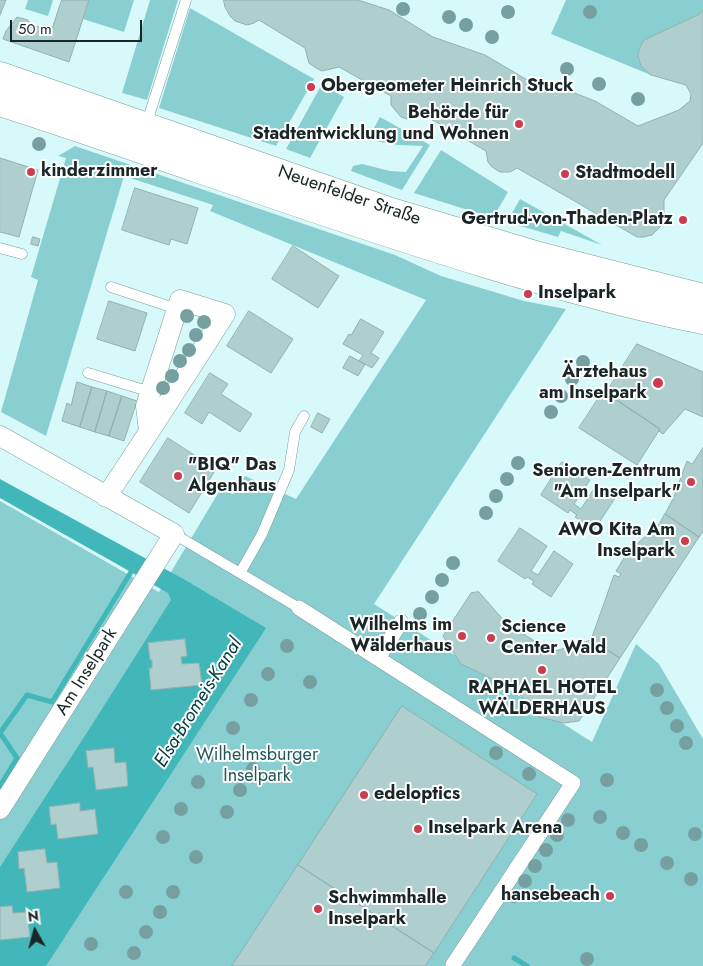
<!DOCTYPE html>
<html>
<head>
<meta charset="utf-8">
<style>
	body { margin:0 }
	#map { position:relative; width:703px; height:966px; overflow:hidden; background:#d8f9f9; font-family:Jost,sans-serif }
	canvas { display:block }
	.north { position:absolute; left:10px; top:906px; width:50px; height:50px; -webkit-text-stroke:4px #fefefe; paint-order:stroke; rotate:353deg; font-size:14px; font-weight:700; line-height:20px; text-align:center; color:#1a2626 }
	.north::after { content:''; display:block; margin:auto; width:18px; height:22px; background:#1a2626; clip-path:polygon(50% 0,100% 100%,50% 72%,0 100%) }
	.scale { position:absolute; left:10px; top:20px; width:132px; height:22px; box-sizing:border-box; border:2px solid #1a2626; border-top:0; padding-left:6px; font-size:15px; line-height:18px; white-space:nowrap; color:#1a2626; -webkit-text-stroke:4px #fefefe; paint-order:stroke }
</style>
</head>
<body>
<div id="map">
<canvas width="703" height="966"></canvas>
<div class="north">N</div>
<div class="scale">50 m</div>
</div>
<script>
const context = document.querySelector('canvas').getContext('2d');
context.lineJoin = 'round';
function fillPath(path, color) { context.fillStyle = color; context.fill(path, 'evenodd'); }
function stroke(path, color, width, dash) { context.strokeStyle = color; context.lineWidth = width; context.lineCap = dash ? 'butt' : 'round'; context.setLineDash(dash || []); context.stroke(path); }
function write(font, color, halo, rows, align = 'center') {
  context.font = font + ' Jost,sans-serif'; context.lineWidth = 4; context.setLineDash([]); context.textBaseline = 'middle'; context.strokeStyle = halo; context.fillStyle = color; for (const [text, x, y, turn = 0] of rows) {
    context.save(); context.translate(x, y); context.rotate((+turn || 0) * Math.PI / 180); context.textAlign = isNaN(turn) ? turn : align; if (halo) context.strokeText(text, 0, 0); context.fillText(text, 0, 0); context.restore();
  }
}
const green = new Path2D(`
	M28 0H53L48 16 25 9Z
	M89 0H134L124 32 83 19Z
	M150 0H178L147 100 122 93Z
	M566 0H703V10L700 14 644 40C634 56 638 64 651 75L551 34Z
	M190 8 314 79 276 146 159 108Z
	M322 84 344 97 310 158 286 149Z
	M380 117 430 145 402 190 351 171 353 166 362 164 390 171 406 172 423 146 398 145 370 140 369 137Z
	M75 146 395 255 441 276 524 301 566 309 374 604 592 742 636 644 659 664 703 739V966H0V501L159 592 220 490 233 494 245 476 296 499 426 300 210 211 213 205 124 176 46 436 1 412 38 280 31 277 66 158 58 156Z
	M441 150 508 192 493 218 414 193Z
	M520 199 602 245 561 231 558 237 507 222Z`);
const water = new Path2D(`
	M0 479 187 581 266 628 46 966H0V867L95 720 171 600 168 593 0 498Z`);
const stream = new Path2D(`
	M0 786 17 758 0 733 27 695 52 702 134 567
	M514 958 527 966`);
const building = new Path2D(`
	M0 0H6L0 15Z
	M62 0H89L69 62 3 39 6 31 17 17 28 20 30 24 51 31Z
	M224 0H358L389 10 433 37 485 55 529 81 548 87 572 92 595 101 638 126 679 110 690 101 691 94 686 85 651 75 641 66 638 55 640 47 644 40 700 14 703 10V143L664 200V215L661 226 652 235 643 237H637L517 168 510 172H500L492 167 488 162 486 151 424 115 407 119 401 117 391 105V96L339 67 322 71 316 68 309 63 305 48 259 20 254 23 247 25 235 21 230 16 225 7Z
	M0 158 38 170 19 237 0 232Z
	M135 188 198 208 187 244 171 239 169 245 122 230Z
	M33 237 40 239 38 246 31 244Z
	M293 246 339 276 318 308 272 279Z
	M109 301 147 313 135 351 97 339Z
	M249 311 293 339 271 373 227 346Z
	M361 319 384 332 371 353 379 358 372 368 359 361 363 355 343 344 349 334 351 335Z
	M637 344 703 372V417L685 409 663 434 659 431 660 429 606 393Z
	M350 356 365 364 358 376 343 368Z
	M210 373 228 384 221 394 252 414 240 432 209 412 202 424 185 413Z
	M77 382 92 387 80 427 62 421 67 403 71 405Z
	M92 387 107 391 95 432 80 427Z
	M107 391 122 396 109 436 95 432Z
	M602 393 605 395 606 393 660 429 637 465 579 428Z
	M122 396 137 401 124 441 109 436Z
	M318 413 330 419 322 433 311 427Z
	M168 438 216 469 189 513 140 482Z
	M703 448V532L699 537 665 514 673 499 687 461 692 464Z
	M562 462 590 480 574 504 581 509 597 484 616 497 594 530 575 517 577 515 570 510 568 513 541 495Z
	M665 514 699 537 620 658 591 640 614 575 619 577 621 574 616 571 627 553 659 524Z
	M520 528 547 546 531 571 538 575 554 551 573 564 551 597 532 584 534 581 527 577 525 579 498 561Z
	M479 592 506 623 552 652 591 640 620 658 579 721 564 723 539 717 516 690 461 664 443 636 471 593Z
	M185 639 187 656 181 657 182 664 199 663 202 685 151 690 149 668H152V660H150L148 643Z
	M402 706 537 794 434 953 298 865Z
	M114 748 115 763 126 762 128 786 96 790 93 767 88 768 86 751Z
	M80 803V811L95 809 98 834 58 839 56 824 51 825 49 807Z
	M45 849 47 863 57 862 60 888 27 892 24 868 19 869 18 852Z
	M298 865 434 953 425 966H232Z
	M12 906 13 913 27 912 30 937 0 940V907Z`);
const service = new Path2D(`
	M146 125 186 0
	M0 248 22 254
	M111 287 177 309
	M88 373 151 392
	M174 534 299 608
	M240 573 262 534 289 470 295 432 304 416`);
const pedestrian = new Path2D(`
	M299 608 573 783 453 965
	M378 658 401 622`);
const minor = new Path2D(`
	M0 436 174 534 0 809
	M106 497C147 436 186 375 225 314L180 300 146 406 149 431`);
const secondary = new Path2D(`
	M0 76 391 212 535 255 703 298
	M0 102C162 154 321 214 484 263 556 285 629 305 703 320`);
const trees = [
	[403,9],
	[508,12],
	[590,12],
	[449,17],
	[466,25],
	[492,37],
	[567,69],
	[599,84],
	[638,99],
	[39,144],
	[187,316],
	[204,322],
	[196,335],
	[189,350],
	[180,361],
	[583,362],
	[172,376],
	[572,379],
	[163,388],
	[561,396],
	[551,412],
	[518,463],
	[507,479],
	[496,496],
	[486,513],
	[453,563],
	[442,580],
	[432,597],
	[420,614],
	[287,646],
	[268,674],
	[310,682],
	[657,690],
	[251,700],
	[667,708],
	[677,726],
	[233,728],
	[686,743],
	[496,753],
	[215,755],
	[253,769],
	[529,774],
	[607,780],
	[198,782],
	[240,790],
	[181,809],
	[227,812],
	[600,817],
	[568,820],
	[623,833],
	[695,834],
	[557,835],
	[163,837],
	[641,845],
	[546,850],
	[196,857],
	[667,863],
	[535,866],
	[691,879],
	[525,881],
	[126,892],
	[173,892],
	[514,896],
	[160,912],
	[146,932],
	[91,944],
	[134,953],
	[587,959]
];
const markers = [
	[311,87,5,"#cc3c4f"],
	[519,124,5,"#cc3c4f"],
	[31,172,5,"#cc3c4f"],
	[565,174,5,"#cc3c4f"],
	[683,220,5,"#cc3c4f"],
	[528,294,5,"#cc3c4f"],
	[658,383,6,"#cc3c4f"],
	[178,476,5,"#cc3c4f"],
	[691,482,5,"#cc3c4f"],
	[685,541,5,"#cc3c4f"],
	[462,636,5,"#cc3c4f"],
	[491,638,5,"#cc3c4f"],
	[542,670,5,"#cc3c4f"],
	[364,795,5,"#cc3c4f"],
	[418,829,5,"#cc3c4f"],
	[610,896,5,"#cc3c4f"],
	[318,909,5,"#cc3c4f"]
];
const poiNames = [
	["Obergeometer Heinrich Stuck",321,87],
	["Behörde für",509,114,"right"],
	["Stadtentwicklung und Wohnen",509,135,"right"],
	["kinderzimmer",41,172],
	["Stadtmodell",575,174],
	["Gertrud-von-Thaden-Platz",673,220,"right"],
	["Inselpark",538,294],
	["Ärztehaus",647,373,"right"],
	["am Inselpark",647,394,"right"],
	["\"BIQ\" Das",188,466],
	["Algenhaus",188,487],
	["Senioren-Zentrum",681,472,"right"],
	["\"Am Inselpark\"",681,493,"right"],
	["AWO Kita Am",675,531,"right"],
	["Inselpark",675,552,"right"],
	["Wilhelms im",452,626,"right"],
	["Wälderhaus",452,647,"right"],
	["Science",501,628],
	["Center Wald",501,649],
	["RAPHAEL HOTEL",542,689,"center"],
	["WÄLDERHAUS",542,710,"center"],
	["edeloptics",374,795],
	["Inselpark Arena",428,829],
	["hansebeach",600,896,"right"],
	["Schwimmhalle",328,899],
	["Inselpark",328,920]
];
const streetNames = [
	["Neuenfelder Straße",349,196,19],
	["Am Inselpark",87,672,-58]
];
const parkNames = [
	["Wilhelmsburger",257,756],
	["Inselpark",257,777]
];
const waterNames = [
	["Elsa-Bromeis-Kanal",199,703,-58]
];
fillPath(green, '#89cfd1');
fillPath(water, '#42b7ba');
stroke(stream, '#42b7ba', 5);
fillPath(building, '#afcfcf');
stroke(building, '#92b1b1', 1);
stroke(service, '#7e9c9d', 11);
stroke(pedestrian, '#7e9c9d', 16);
stroke(minor, '#7e9c9d', 21);
stroke(secondary, '#7e9c9d', 29);
stroke(service, '#fff', 10);
stroke(pedestrian, '#fff', 15);
stroke(minor, '#fff', 20);
stroke(secondary, '#fff', 28);
context.fillStyle = '#76a0a0';
for (const [x, y] of trees) { context.beginPath(); context.arc(x, y, 7, 0, 2 * Math.PI); context.fill(); }
for (const [x, y, r, color] of markers) { const dot = new Path2D(); dot.arc(x, y, r, 0, 2 * Math.PI); context.fillStyle = color; context.fill(dot); stroke(dot, '#fefefe', 2); }
write('bold 18px', '#1a2626', '#fefefe', poiNames, 'left');
write('18px', '#1a2626', '#fefefe', streetNames);
write('18px', '#255758', '#fefefe', parkNames);
write('italic 19px', '#013a3b', '#fefefe', waterNames);
</script>
</body>
</html>
